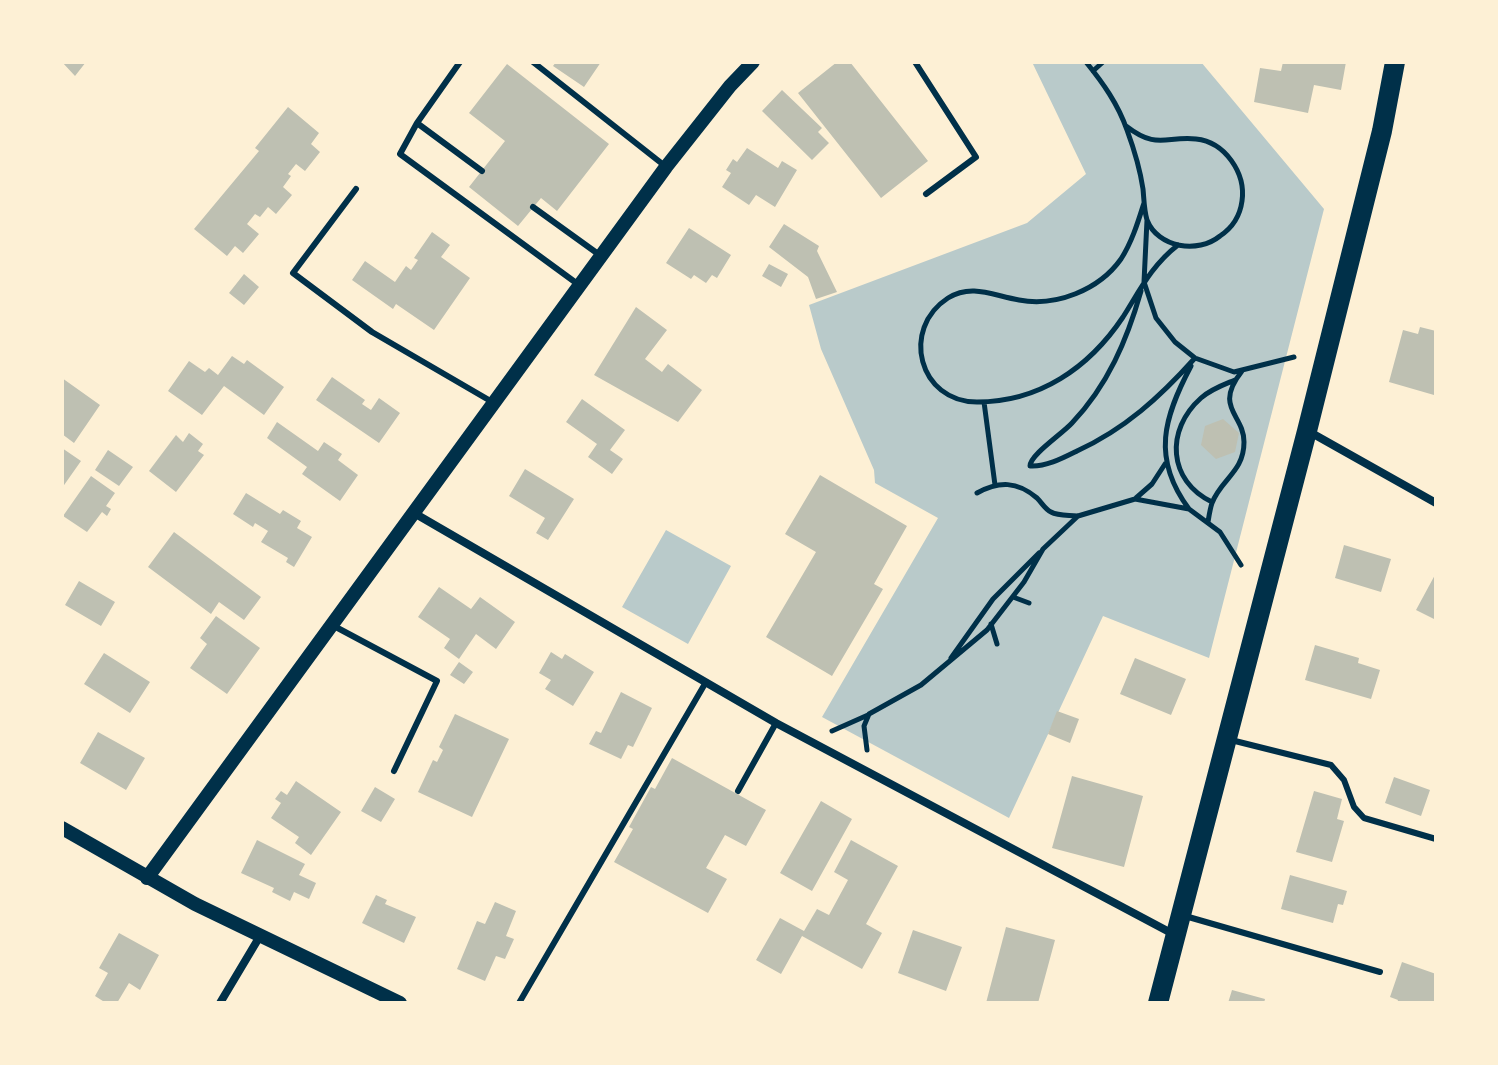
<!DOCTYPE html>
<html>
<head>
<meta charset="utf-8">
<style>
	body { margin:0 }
	#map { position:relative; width:1498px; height:1065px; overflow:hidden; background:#fdf0d5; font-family:"Noto Sans",sans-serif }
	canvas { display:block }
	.frame { position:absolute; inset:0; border:64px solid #fdf0d5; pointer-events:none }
</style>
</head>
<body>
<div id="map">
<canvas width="1498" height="1065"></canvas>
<div class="frame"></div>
</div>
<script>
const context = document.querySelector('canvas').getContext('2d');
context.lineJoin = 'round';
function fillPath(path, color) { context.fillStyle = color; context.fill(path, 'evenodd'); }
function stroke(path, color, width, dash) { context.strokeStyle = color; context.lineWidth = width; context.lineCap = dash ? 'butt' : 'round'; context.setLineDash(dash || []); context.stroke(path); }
const green = new Path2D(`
	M1032 62H1201L1324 209 1209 658 1103 616 1009 818 822 717 938 518 875 483 874 470 821 349 809 305 1027 223 1086 174Z
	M666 530 731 566 688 644 622 607Z`);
const building = new Path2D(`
	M62 62H86L75 76Z
	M556 62H601L584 87 553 66Z
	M837 62H850L928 161 881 198 798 93Z
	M1283 62H1346L1341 90 1314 85 1308 113 1254 102 1260 68 1281 71Z
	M507 64 609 144 557 211 541 198 518 226 469 187 505 141 469 113Z
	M782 90 822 128 818 132 829 143 812 160 762 111Z
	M288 107 319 133 311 144 320 152 305 171 296 164 288 174 291 176 283 187 292 195 276 214 268 207 260 217 255 214 247 224 259 234 243 253 235 246 227 256 194 229 259 151 255 148Z
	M747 148 778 168 782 161 797 170 775 207 756 195 749 205 722 187 731 173 726 170 733 159 737 162Z
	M784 224 819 246 817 251 837 292 816 299 808 277 769 247Z
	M689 228 731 255 717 278 712 275 706 283 694 275 691 279 666 263Z
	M432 232 450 245 441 257 470 278 434 330 396 304 393 309 352 280 365 261 395 282 406 266 411 270 418 260 414 258Z
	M769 264 788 274 781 287 762 276Z
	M244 274 259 287 244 305 229 293Z
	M636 307 667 330 645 359 662 372 668 364 702 390 678 422 594 375Z
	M1420 327 1436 331 1434 395 1389 382 1403 330 1418 334Z
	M232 356 244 364 247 360 284 387 264 415 224 386 202 415 168 391 189 361 205 372 209 368 218 375Z
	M332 377 365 400 362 404 371 410 379 398 400 413 379 443 316 400Z
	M62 378 100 405 74 443 62 434Z
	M582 399 625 430 610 450 623 459 612 474 588 457 597 444 566 422Z
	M1223 419 1239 433 1235 452 1216 459 1201 445 1205 426Z
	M277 422 318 451 324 442 342 454 338 460 358 475 340 501 302 474 307 467 267 438Z
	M189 433 203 444 198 451 204 455 176 492 149 471 176 435 183 442Z
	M62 448 81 461 62 488Z
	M108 450 133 467 119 486 95 470Z
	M525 469 574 499 548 540 536 533 545 518 509 496Z
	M820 475 907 526 874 584 883 589 832 676 766 637 816 552 785 534Z
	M91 476 115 493 106 506 111 509 107 516 102 512 87 532 63 516Z
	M246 493 280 514 283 510 301 521 297 528 312 537 294 567 286 562 288 558 261 542 268 531 255 523 253 527 233 514Z
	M174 532 261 597 244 620 219 602 211 614 148 567Z
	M1344 545 1391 559 1381 592 1335 578Z
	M1436 573V620L1416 610Z
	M79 581 115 602 101 626 65 605Z
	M439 587 471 609 480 597 515 622 496 649 476 634 459 659 444 648 450 639 418 617Z
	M216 616 260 648 227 694 190 668 207 644 200 638Z
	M1315 645 1359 658 1358 663 1380 670 1371 699 1305 680Z
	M551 652 562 659 565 654 594 672 573 706 545 689 551 680 539 673Z
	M104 653 150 682 130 713 84 684Z
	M1135 658 1186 679 1171 715 1120 694Z
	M459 662 473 672 464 684 450 675Z
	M621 692 652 708 633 747 628 745 621 759 589 744 596 731 601 733Z
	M1057 711 1079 719 1070 743 1048 734Z
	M455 714 509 739 472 817 418 792 433 760 437 762 443 750 439 747Z
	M98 732 145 758 126 790 80 763Z
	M672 758 766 810 746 846 725 835 706 868 727 879 708 913 614 862 633 829 629 827 651 787 655 789Z
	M1072 776 1143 796 1124 867 1052 848Z
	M1394 777 1430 790 1421 816 1385 803Z
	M296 781 341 812 311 855 295 843 299 837 271 818 281 803 275 799 281 791 287 795Z
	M375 787 395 799 381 822 361 811Z
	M1314 791 1342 799 1337 819 1344 821 1332 862 1296 852Z
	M821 801 852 819 812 891 780 873Z
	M257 840 305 864 299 875 316 883 309 899 294 892 290 901 272 892 274 888 241 873Z
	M851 840 898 866 866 924 882 933 862 969 802 936 781 974 756 960 780 918 804 931 817 909 829 915 848 880 834 872Z
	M1290 875 1347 891 1343 905 1338 904 1333 923 1281 909Z
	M376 895 387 900 385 904 416 917 404 943 362 923Z
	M495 902 516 911 506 936 514 939 505 959 496 956 485 981 457 969 477 921 485 924Z
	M1006 927 1055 940 1038 1003H986Z
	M913 930 962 947 946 991 898 973Z
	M119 933 159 955 140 990 129 983 117 1003H106L95 996 108 973 99 968Z
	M1402 962 1436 974V1003H1397L1398 1000 1390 997Z
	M1232 990 1265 999 1264 1003H1228Z`);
const path = new Path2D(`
	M1086 62C1103 83 1118 104 1127 130 1134 149 1140 169 1143 189 1144 199 1144 210 1147 220 1158 248 1198 254 1220 236 1232 228 1240 216 1242 201 1246 173 1225 142 1196 139 1165 136 1157 150 1126 126
	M1093 71 1103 62
	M1144 203C1138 222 1132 242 1121 259 1099 290 1056 307 1019 300 994 296 972 283 948 298 900 329 919 402 977 402 1039 402 1089 368 1123 317 1140 290 1152 265 1178 245
	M1147 220 1144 282 1156 318 1175 342 1195 358 1234 372 1294 357
	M1141 291C1127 340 1108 385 1072 423 1062 434 1030 455 1030 466 1046 467 1063 458 1077 451 1125 429 1160 397 1195 358
	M984 402 995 485
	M977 493C999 481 1017 481 1037 498 1042 503 1045 509 1051 512 1058 516 1068 515 1077 516
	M1136 498 1152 484 1165 464
	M1212 502C1168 481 1165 430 1201 398 1211 389 1223 385 1235 380
	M1189 509C1151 458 1164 417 1191 366
	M1208 522C1209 516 1210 509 1212 503 1221 479 1244 472 1244 442 1244 414 1213 408 1242 371
	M1013 597 1029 603
	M991 624 997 644
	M951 658 993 599 1039 553
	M832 731 868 715
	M867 750 864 726 869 714 921 685 987 630 1024 582 1043 549 1078 516 1135 499 1189 509 1220 532 1241 565`);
const service = new Path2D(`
	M460 62 417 123 482 171
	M533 62 665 166
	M915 62 976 157 926 194
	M417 123 400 154 579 285
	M356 189 293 273 372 332 494 403
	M533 207 601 256
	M332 625 437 681 394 771
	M1231 740 1331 765 1344 780 1354 807 1364 818 1436 839
	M738 791 776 723
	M1185 916 1380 972
	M519 1003 706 682`);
const minor = new Path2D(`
	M1308 431 1436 503
	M414 513 776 723 1175 935
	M220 1003 260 936`);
const tertiary = new Path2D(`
	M62 828 195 904 400 1003
	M147 878 666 167 730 86 753 62`);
const primary = new Path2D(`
	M1158 1003 1307 431 1382 131 1395 62`);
fillPath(green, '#b9caca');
fillPath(building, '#bec0b2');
stroke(path, '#003049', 5);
stroke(service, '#003049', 6);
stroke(minor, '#003049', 8);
stroke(tertiary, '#003049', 14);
stroke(primary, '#003049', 20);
</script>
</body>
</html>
